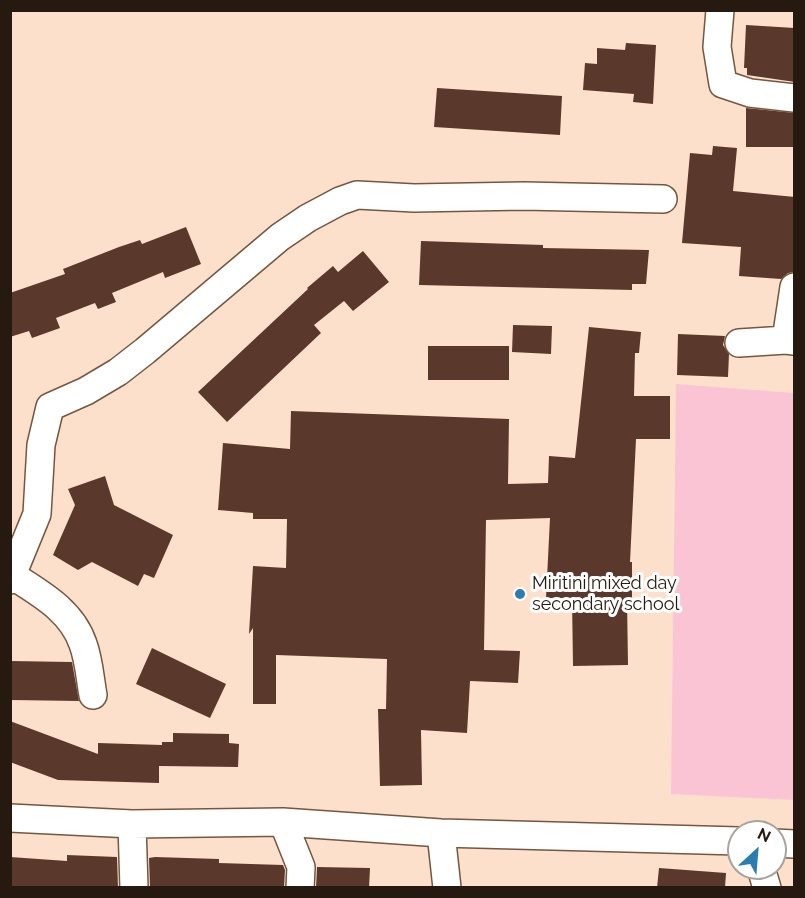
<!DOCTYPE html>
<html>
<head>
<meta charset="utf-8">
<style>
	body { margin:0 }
	#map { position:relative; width:805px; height:898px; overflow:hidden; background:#fde0cb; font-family:Raleway,sans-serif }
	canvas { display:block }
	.frame { position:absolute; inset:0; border:12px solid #26190f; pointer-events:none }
	.north { position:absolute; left:727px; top:820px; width:60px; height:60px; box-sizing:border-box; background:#fff; border:2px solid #a8a39f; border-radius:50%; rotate:26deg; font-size:16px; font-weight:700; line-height:24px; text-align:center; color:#26190f }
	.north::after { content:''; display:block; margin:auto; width:21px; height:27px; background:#2a7dae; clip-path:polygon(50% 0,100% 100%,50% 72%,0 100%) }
</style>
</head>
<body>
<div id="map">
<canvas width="805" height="898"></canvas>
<div class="frame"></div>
<div class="north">N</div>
</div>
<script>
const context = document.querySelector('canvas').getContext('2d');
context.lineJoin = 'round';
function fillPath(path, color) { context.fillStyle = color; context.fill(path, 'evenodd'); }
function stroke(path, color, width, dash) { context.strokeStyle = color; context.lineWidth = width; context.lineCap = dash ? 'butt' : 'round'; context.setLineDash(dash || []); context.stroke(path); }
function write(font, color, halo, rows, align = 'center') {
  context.font = font + ' Raleway,sans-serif'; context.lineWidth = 6; context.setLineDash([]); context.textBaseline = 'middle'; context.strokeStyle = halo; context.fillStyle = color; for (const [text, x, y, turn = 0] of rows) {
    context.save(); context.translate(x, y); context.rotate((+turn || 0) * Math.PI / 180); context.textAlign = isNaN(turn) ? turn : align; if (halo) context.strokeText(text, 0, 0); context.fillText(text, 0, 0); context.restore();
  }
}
const green = new Path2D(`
	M676 384 794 393V800L671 794Z`);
const building = new Path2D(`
	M746 25 795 28V82L747 75V68H744Z
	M626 43 656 45 653 104 633 102 634 94 583 90 585 63 597 64V48L625 50Z
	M437 88 562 96 560 135 434 127Z
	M746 108 795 113V147H746Z
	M713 146 737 148 733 191 795 197V272L788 273 781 279 739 276 741 247 682 243 690 153 712 155Z
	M186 227 201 264 165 278 163 272 112 293 116 302 98 309 95 303 56 318 60 328 32 338 29 331 10 337V293L65 274 63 269 119 247 140 240 142 244Z
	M421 241 543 245V248L649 250 646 284H632V290L419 285Z
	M363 251 389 282 353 311 344 301 314 325 321 333 227 422 198 392 308 289 307 288 333 266 338 272Z
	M513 325 552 326 551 354 512 352Z
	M589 327 641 332 639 353H635L634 396H670V439H636L630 562H632V599H627L628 665 573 666 572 598H546L550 518 486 520 484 650 520 651 518 683 470 681 467 733 421 730 422 785 380 786 378 709H386L387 659 276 655V704H253V628L249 634 253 566 286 568 287 519H253V513L218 510 223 443 290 449 291 411 509 419 508 484 548 483 549 456 575 458Z
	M678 334 725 336 723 345 729 354 728 377 677 375Z
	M428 346H509V380H428Z
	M105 476 114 505 173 535 154 578 144 574 138 586 92 562 78 570 53 555 75 505 68 489Z
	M152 648 226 684 210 718 136 684Z
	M10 661 72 662 79 701 10 700Z
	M10 721 98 754V743L162 745V742H173V733L229 734V743L239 744 238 767 159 766V783L58 780 10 762Z
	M67 855 117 857 118 888H10V857L67 861Z
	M155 857 219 859V863L283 865 285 870 284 888 150 887 149 858Z
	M317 867 370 868 369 888H316Z
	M659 868 726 873 725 888H657Z`);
const street = new Path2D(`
	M720 10 717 47 723 84 750 93 794 98
	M786 340 794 287
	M739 343 786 340 794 341
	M13 576C41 594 72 611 83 644 89 660 90 679 93 695
	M10 580 37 514 41 445 50 407 86 391 118 372 145 351 280 237 308 218 340 201 357 195 414 198 524 196 663 199
	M10 818 132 824 283 822 441 833 739 841
	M283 822 301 867 300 888
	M132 824 134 888
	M441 833 447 888
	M775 843 794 844
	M761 868 767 888`);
const markers = [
	[520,594,6,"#2a7dae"]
];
const poiNames = [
	["Miritini mixed day",532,584],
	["secondary school",532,605]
];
fillPath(green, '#fac4d4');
fillPath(building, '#5b382c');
stroke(street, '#75563f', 30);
stroke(street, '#fff', 27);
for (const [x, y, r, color] of markers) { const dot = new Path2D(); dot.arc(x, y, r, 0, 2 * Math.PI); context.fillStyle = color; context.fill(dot); stroke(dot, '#fff', 2); }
write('18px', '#26190f', '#fff', poiNames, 'left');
</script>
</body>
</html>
